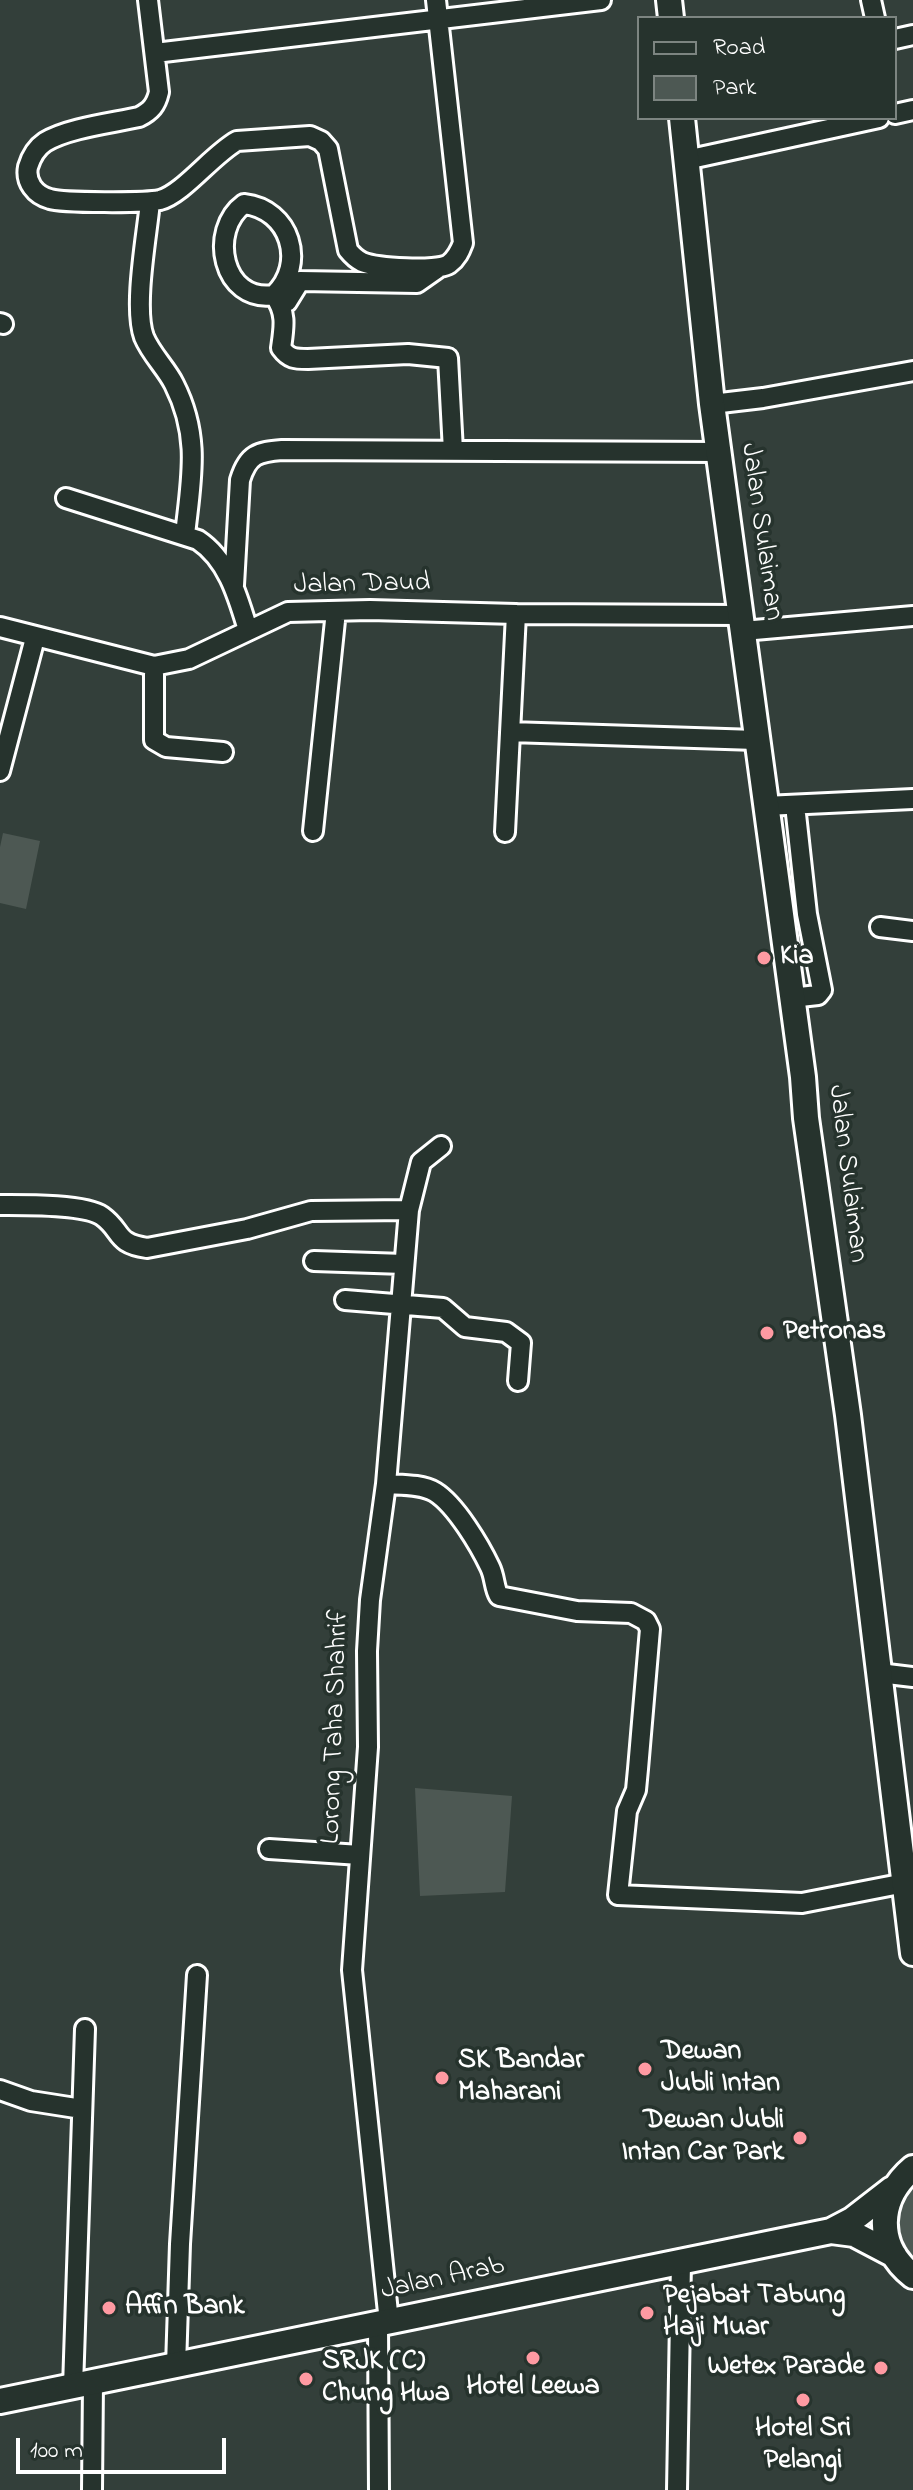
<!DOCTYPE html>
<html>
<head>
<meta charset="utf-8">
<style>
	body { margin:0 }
	#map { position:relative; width:913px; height:2490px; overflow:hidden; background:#333f3a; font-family:"Indie Flower",sans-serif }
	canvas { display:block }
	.legend { position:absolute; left:637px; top:16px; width:260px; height:104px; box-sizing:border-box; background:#26332d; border:2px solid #7d8581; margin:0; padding:10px 14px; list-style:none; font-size:24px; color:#fff }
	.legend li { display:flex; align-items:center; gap:16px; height:40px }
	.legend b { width:40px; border:2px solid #7d8581 }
	.scale { position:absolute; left:16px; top:2438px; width:210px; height:36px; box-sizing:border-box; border:4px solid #fff; border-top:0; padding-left:10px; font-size:24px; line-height:28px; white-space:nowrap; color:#fff; -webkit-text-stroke:6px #26332d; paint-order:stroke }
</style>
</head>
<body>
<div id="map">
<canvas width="913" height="2490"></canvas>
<ul class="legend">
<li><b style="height:10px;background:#26332d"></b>Road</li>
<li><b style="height:22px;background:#4d5853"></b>Park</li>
</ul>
<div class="scale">100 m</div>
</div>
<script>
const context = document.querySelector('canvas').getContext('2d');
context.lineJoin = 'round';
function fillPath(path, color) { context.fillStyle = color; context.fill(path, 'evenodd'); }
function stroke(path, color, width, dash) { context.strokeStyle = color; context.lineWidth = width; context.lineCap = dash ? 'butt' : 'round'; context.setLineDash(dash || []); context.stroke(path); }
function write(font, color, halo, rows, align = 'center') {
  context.font = font + ' "Indie Flower",sans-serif'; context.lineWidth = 7; context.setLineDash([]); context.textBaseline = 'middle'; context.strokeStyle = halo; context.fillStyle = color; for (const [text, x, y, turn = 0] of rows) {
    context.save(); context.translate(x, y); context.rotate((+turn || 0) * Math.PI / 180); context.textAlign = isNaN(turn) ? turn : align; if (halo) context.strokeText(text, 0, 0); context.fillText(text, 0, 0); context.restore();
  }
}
const green = new Path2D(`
	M3 833 40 841 26 909 0 903V847Z
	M415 1788 512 1796 505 1892 420 1896Z
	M913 2186V2275L902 2264 895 2211 903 2195Z`);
const minor = new Path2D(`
	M148 0 159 92C156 105 151 111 139 117 112 123 68 128 45 142 36 148 31 157 28 167 25 182 35 195 50 199 62 203 147 203 160 200 183 194 213 154 237 141L310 136 321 141 328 149 348 250C352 255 356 259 362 262 376 268 437 272 449 264 457 258 460 251 463 243L436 0
	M871 0 875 18
	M895 39 913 35
	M155 53 601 0
	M895 114 913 110
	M686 160 879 118
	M150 202C147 235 133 307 144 337 151 354 166 368 174 384 201 437 191 479 185 535
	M274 295C307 264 290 209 244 204 208 230 222 303 274 295 287 313 284 327 281 348 289 359 295 359 308 359L408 354 448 358 453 451
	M287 302 300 281 417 283 437 269
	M0 323 3 324
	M712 404 763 398 913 371
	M66 498 198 540C228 560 238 597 248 630
	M234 585 240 480C248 454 258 452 282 450L719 452
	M0 627 154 666 189 659 288 612 370 610 516 614 741 615
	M743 631 913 616
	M154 666V740L166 747 223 752
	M510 732 756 740
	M0 771 35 638
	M765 806 913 799
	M313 831 336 611
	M505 832 516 614
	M880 927 913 931
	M791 998 818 995 822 990 807 914 795 805
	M0 1205C22 1205 85 1204 102 1216 123 1231 114 1243 147 1248L247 1229 311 1211 409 1210
	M314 1261 404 1264
	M345 1300 443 1308 465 1327 506 1332 521 1343 518 1381
	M386 1484C401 1485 422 1484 435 1492 456 1505 480 1546 490 1567 495 1577 494 1588 499 1596L577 1611 631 1613 646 1621 650 1629 638 1769 636 1790 627 1811 618 1895 802 1903 905 1883
	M879 1673 913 1677
	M269 1849 360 1855
	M0 2090 31 2101 82 2109
	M389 2322 352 1970 368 1747 367 1651 370 1600 386 1484 409 1210 421 1162 441 1146
	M378 2324 379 2490
	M176 2366 180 2244 197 1975
	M73 2387 85 2029
	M92 2490 93 2383
	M677 2490 681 2262`);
const major = new Path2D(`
	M669 0 671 18
	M682 118 712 404 803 1077 806 1118 848 1415 913 1953
	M913 2168C877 2198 874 2246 913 2276
	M831 2231 852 2220 892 2189
	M0 2401 831 2231 854 2234 894 2255`);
const markers = [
	[764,958,8,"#ff9aa2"],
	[767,1333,8,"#ff9aa2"],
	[645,2069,8,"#ff9aa2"],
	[442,2078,8,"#ff9aa2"],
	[800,2138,8,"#ff9aa2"],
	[109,2308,8,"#ff9aa2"],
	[647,2313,8,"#ff9aa2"],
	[533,2358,8,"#ff9aa2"],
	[881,2368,8,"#ff9aa2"],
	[306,2379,8,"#ff9aa2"],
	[803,2400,8,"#ff9aa2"]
];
const streetNames = [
	["Jalan Sulaiman",760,532,82],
	["Jalan Daud",362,586,-1],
	["Jalan Sulaiman",846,1174,83],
	["Lorong Taha Shahrif",337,1727,-88],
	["Jalan Arab",443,2280,-12]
];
const poiNames = [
	["Kia",780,958],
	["Petronas",783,1333],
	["Dewan",661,2053],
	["Jubli Intan",661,2085],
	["SK Bandar",458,2062],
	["Maharani",458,2094],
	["Dewan Jubli",784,2122,"right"],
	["Intan Car Park",784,2154,"right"],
	["Pejabat Tabung",663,2297],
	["Haji Muar",663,2329],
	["Affin Bank",125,2308],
	["SRJK (C)",322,2363],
	["Chung Hwa",322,2395],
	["Wetex Parade",865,2368,"right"],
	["Hotel Leewa",533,2388,"center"],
	["Hotel Sri",803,2430,"center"],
	["Pelangi",803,2462,"center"]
];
fillPath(green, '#4d5853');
stroke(minor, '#fff', 24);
stroke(major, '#fff', 30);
stroke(minor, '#26332d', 18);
stroke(major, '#26332d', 24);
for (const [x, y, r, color] of markers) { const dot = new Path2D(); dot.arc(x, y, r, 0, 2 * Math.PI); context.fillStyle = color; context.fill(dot); stroke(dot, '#26332d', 3); }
write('28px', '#fff', '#26332d', streetNames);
write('bold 28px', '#fff', '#26332d', poiNames, 'left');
</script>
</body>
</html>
